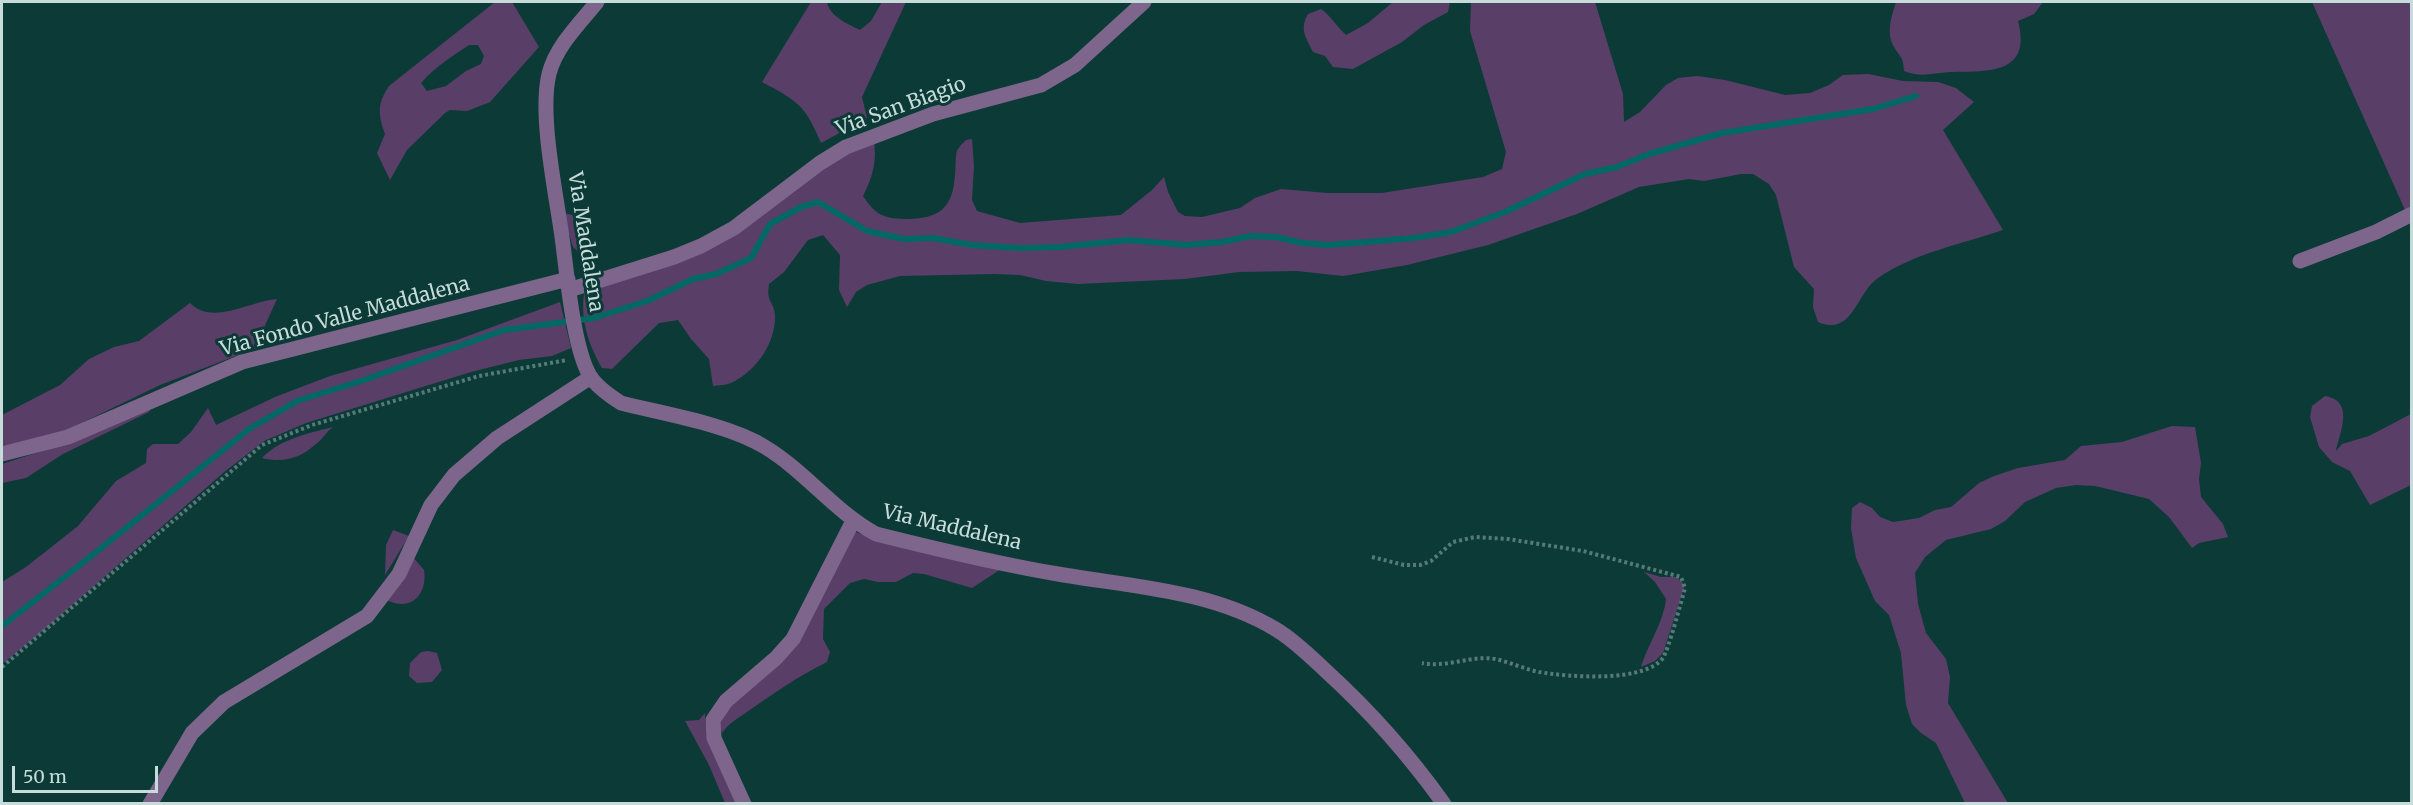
<!DOCTYPE html>
<html>
<head>
<meta charset="utf-8">
<style>
	body { margin:0 }
	#map { position:relative; width:2413px; height:805px; overflow:hidden; background:#0c3a37; font-family:Merriweather,serif }
	canvas { display:block }
	.frame { position:absolute; inset:0; border:3px solid #c6dcda; pointer-events:none }
	.scale { position:absolute; left:12px; top:766px; width:146px; height:27px; box-sizing:border-box; border:3px solid #c6dcda; border-top:0; padding-left:8px; font-size:18px; line-height:21px; white-space:nowrap; color:#c6dcda; -webkit-text-stroke:4px #0c3a37; paint-order:stroke }
</style>
</head>
<body>
<div id="map">
<canvas width="2413" height="805"></canvas>
<div class="frame"></div>
<div class="scale">50 m</div>
</div>
<script>
const context = document.querySelector('canvas').getContext('2d');
context.lineJoin = 'round';
function fillPath(path, color) { context.fillStyle = color; context.fill(path, 'evenodd'); }
function stroke(path, color, width, dash) { context.strokeStyle = color; context.lineWidth = width; context.lineCap = dash ? 'butt' : 'round'; context.setLineDash(dash || []); context.stroke(path); }
function write(font, color, halo, rows, align = 'center') {
  context.font = font + ' Merriweather,serif'; context.lineWidth = 6; context.setLineDash([]); context.textBaseline = 'middle'; context.strokeStyle = halo; context.fillStyle = color; for (const [text, x, y, turn = 0] of rows) {
    context.save(); context.translate(x, y); context.rotate((+turn || 0) * Math.PI / 180); context.textAlign = isNaN(turn) ? turn : align; if (halo) context.strokeText(text, 0, 0); context.fillText(text, 0, 0); context.restore();
  }
}
const green = new Path2D(`
	M495 2H512L539 47 490 102 467 111 450 110 445 113 407 150 390 180 377 153 385 134C378 114 377 104 389 86ZM469 45H478L484 56 481 64 466 71 446 86 427 91 421 83C434 68 452 56 469 45Z
	M811 2H827C829 16 848 24 860 30L871 21 882 2H906L862 97 867 118 821 143C805 105 798 101 762 82Z
	M1393 2H1450L1448 12 1424 25 1402 42 1353 69 1333 67 1325 56 1313 52C1306 37 1299 30 1308 14L1321 9C1331 16 1337 27 1346 35L1368 23Z
	M1471 2H1595L1623 94 1624 122 1640 112 1666 85 1678 78 1697 76 1725 80 1785 95 1810 93 1829 85 1843 75 1868 74 1903 81 1938 82 1956 88 1974 102 1943 130 2003 230C1962 244 1914 253 1878 278 1856 293 1853 337 1818 322L1813 307 1814 289 1794 267 1776 195 1769 184 1753 174H1741L1704 181 1689 179 1639 187 1577 214 1488 245 1407 265 1343 276 1297 271 1239 272 1185 279 1078 284 1046 281 1020 275 994 274 900 276 867 285 856 292 847 307 839 290 840 255 823 235 808 240 784 272 769 284C766 303 774 301 775 315 776 342 757 371 731 383 726 385 719 385 713 386L709 359 691 339 678 320 659 323 612 369 602 368C588 344 579 316 585 289L675 260 873 137C878 158 873 177 863 196 876 215 882 218 905 219 939 219 953 209 955 174 956 168 955 157 957 151 958 148 963 143 966 140L972 139 974 166 972 200 977 211 1020 223 1121 215 1152 190 1164 177 1168 192 1178 212 1185 216 1202 217 1240 208 1255 198 1281 189 1327 193H1382L1483 177 1502 169 1506 152 1470 31Z
	M1896 2H2043L2034 14 2018 21C2032 75 1988 71 1950 72 1933 73 1921 78 1904 71 1903 54 1899 57 1893 45 1886 32 1892 15 1896 2Z
	M2312 2H2411L2412 205 2405 210Z
	M563 213 577 216 586 258 573 247Z
	M277 299 262 332 264 345 160 385 63 432 2 450V415L60 385 89 359 114 347 139 341 190 303C212 326 250 301 277 299Z
	M560 302 571 348 552 356 519 360 471 372 306 423 264 441 223 473 39 634 2 664V582L26 567 78 526 116 481 146 463 147 449 153 444H178L191 432 208 408 216 425 275 397 330 376 457 340Z
	M2325 396C2355 401 2340 432 2336 451L2342 444 2369 436 2411 414V485L2370 505 2350 471 2332 462 2319 447 2310 417 2312 406Z
	M152 405 149 412 63 454 26 478 2 483V464L58 446Z
	M2172 426 2195 427 2201 463 2199 479 2201 497 2223 524 2228 537 2199 543 2192 548 2169 517 2149 499 2095 486 2076 485 2056 488 2025 502 2005 521 1991 529 1946 540 1925 557 1915 573 1918 604 1926 633 1946 659 1950 677 1948 703 2008 803H1965L1936 743 1921 733 1912 724 1906 705 1901 653 1889 615 1875 601 1856 558 1851 528 1852 508 1860 502 1872 508 1880 517 1893 522 1919 518 1935 510 1951 507 1979 483 1994 476 2018 468 2065 460 2081 446 2122 442Z
	M333 427C326 432 323 439 316 444 299 459 283 463 262 458 280 439 309 433 333 427Z
	M393 530 409 536 385 575 386 545Z
	M851 530 868 537 1004 567 972 588 924 574 913 573 896 582H878L864 579 850 583 824 609 823 639 830 652 827 662C798 676 773 694 747 712 737 719 729 723 722 733L718 716 796 639Z
	M412 556 424 570C428 596 409 613 385 599Z
	M1644 572 1661 577H1676L1683 583 1684 588 1663 653 1655 661 1641 667C1648 644 1663 624 1666 599L1655 582Z
	M428 651 437 653 442 670 432 682 417 683 409 676 410 663 421 652Z
	M705 713C705 753 726 769 741 803H725L709 765 685 721 699 720Z`);
const stream = new Path2D(`
	M2 626 95 553 249 429 297 401 361 381 504 330 594 318 647 301 693 279 716 274 751 258 770 224 801 207 818 202 867 231 904 239 933 238 972 245 1018 248 1060 247 1128 240 1187 245 1222 242 1250 236 1276 237 1302 243 1329 245 1414 238 1451 232 1505 212 1585 174 1617 167 1649 154 1722 133 1873 109 1916 96`);
const path = new Path2D(`
	M1372 557 1404 565H1420L1431 561 1453 542 1475 537 1508 539 1583 551 1681 577 1685 588C1682 599 1668 651 1663 658 1644 683 1568 677 1539 672 1524 669 1510 662 1495 659 1471 655 1447 668 1422 663
	M2 667 262 445 312 425 479 376 567 360`);
const minor = new Path2D(`
	M597 2C580 23 556 46 549 74 539 115 556 193 562 237 567 273 573 347 590 376 597 387 610 396 621 403 664 414 728 424 765 447 806 472 834 511 876 534 936 549 997 564 1058 574 1133 587 1211 590 1277 630 1295 641 1311 657 1326 671 1370 711 1409 755 1444 804
	M2300 261 2376 232 2412 214
	M569 290 674 257 701 246 734 228 820 163 846 147 933 114 1041 85 1075 65 1144 2
	M2 454 68 437 242 362 568 279
	M150 804 192 733 224 702 367 616 399 574 431 505 454 475 497 438 591 377
	M744 804 714 738 713 720 726 701 776 658 793 639 853 521`);
const streetNames = [
	["Via San Biagio",901,107,-20],
	["Via Maddalena",585,242,81],
	["Via Fondo Valle Maddalena",345,317,-15],
	["Via Maddalena",952,528,13]
];
fillPath(green, '#593f68');
stroke(stream, '#006964', 6);
stroke(path, '#567a78', 4, [3, 3]);
stroke(minor, '#7d658b', 15);
write('20px', '#c6dcda', '#0c3a37', streetNames);
</script>
</body>
</html>
